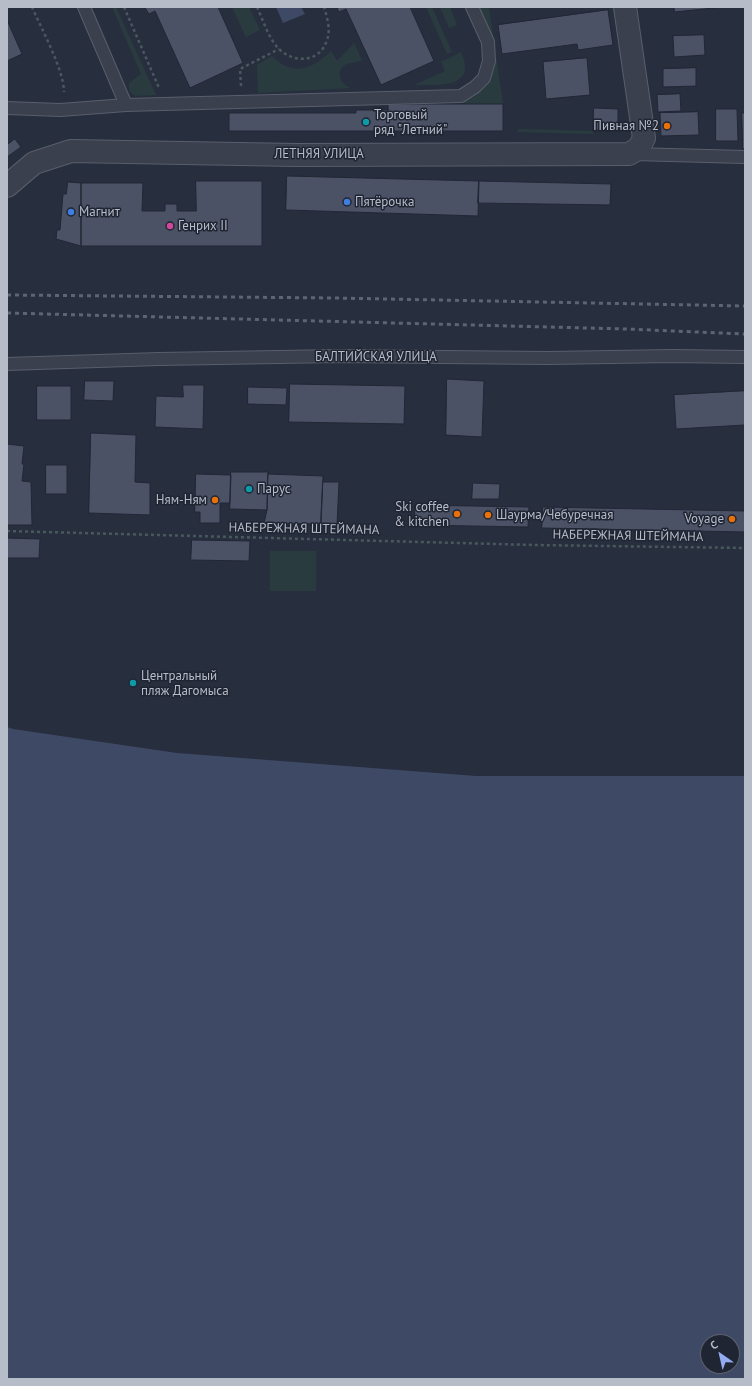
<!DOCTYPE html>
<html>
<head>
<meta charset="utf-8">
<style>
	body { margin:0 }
	#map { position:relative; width:752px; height:1386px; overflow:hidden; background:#272e3e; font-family:"PT Sans",sans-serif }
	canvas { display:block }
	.frame { position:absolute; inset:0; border:8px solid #b7bcc9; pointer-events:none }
	.north { position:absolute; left:700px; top:1334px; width:40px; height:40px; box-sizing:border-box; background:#202533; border:1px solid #5c616f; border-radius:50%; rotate:326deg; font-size:11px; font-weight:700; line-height:16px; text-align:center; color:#b7bcc9 }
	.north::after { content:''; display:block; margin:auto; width:14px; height:18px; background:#94abf1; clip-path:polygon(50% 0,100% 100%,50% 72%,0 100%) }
</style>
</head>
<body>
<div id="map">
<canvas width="752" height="1386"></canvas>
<div class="frame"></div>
<div class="north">С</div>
</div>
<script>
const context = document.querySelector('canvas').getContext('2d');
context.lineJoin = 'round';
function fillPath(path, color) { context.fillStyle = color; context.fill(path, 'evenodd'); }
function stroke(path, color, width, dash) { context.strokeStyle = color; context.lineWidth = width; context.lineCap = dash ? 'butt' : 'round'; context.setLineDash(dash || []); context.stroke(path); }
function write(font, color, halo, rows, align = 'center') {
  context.font = font + ' "PT Sans",sans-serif'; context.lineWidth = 3; context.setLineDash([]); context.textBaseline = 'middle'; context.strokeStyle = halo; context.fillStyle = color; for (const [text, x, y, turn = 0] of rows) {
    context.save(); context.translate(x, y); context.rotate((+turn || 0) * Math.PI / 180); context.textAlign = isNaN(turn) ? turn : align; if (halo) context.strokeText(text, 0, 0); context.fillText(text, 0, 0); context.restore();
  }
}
const green = new Path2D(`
	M112 7H116L156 95 136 96C130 93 128 90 129 83L141 74Z
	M232 7H249L260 30 246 37Z
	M426 7H432L452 52 447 54Z
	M440 7H450L457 25 449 28Z
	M477 7H489L503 104H462L475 96 481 90 488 78 494 38Z
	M354 43 362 60C354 65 338 60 340 77 341 83 346 86 351 88L258 93 257 65 272 56C293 77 311 70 331 51L337 61Z
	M461 52C478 89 438 85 414 85L445 71 441 62Z
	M518 129 593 131V134L518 132Z
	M270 551H316V591H270Z`);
const water = new Path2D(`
	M276 7H301L305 14 283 23Z
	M7 727 13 729 177 753 476 776H745V1379H7ZM708 1342H732V1366H708Z`);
const building = new Path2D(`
	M145 7H218L243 63 190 88 155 11 149 14Z
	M337 7H410L434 61 381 85 346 9 339 12Z
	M674 7H723L675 12Z
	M608 10 613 45 578 50 577 44 502 54 498 25Z
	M7 20 22 54 7 61Z
	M704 35 705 55 674 57 673 36Z
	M587 58 590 95 546 99 543 62Z
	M696 68V86L663 87V69Z
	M680 94 681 111 658 112 657 95Z
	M388 104H503V131H229V113H356V110H388Z
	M594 108 618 109V131L593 130Z
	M716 109H737L738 141H716Z
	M698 112 699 135 661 136 660 113Z
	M742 113H745V149H743Z
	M15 139 21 147 7 157V145Z
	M287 176 479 181 478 216 286 210Z
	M196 181H262V246H81V183H143L142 211H165V204H177V211H196Z
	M479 181 611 184 610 205 478 203Z
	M68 182 81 183V246L56 239 57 230H60L63 194H66Z
	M447 379 484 381 482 437 446 435Z
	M85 381H114L113 401 84 400Z
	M290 384 405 386 404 424 289 422Z
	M183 385H204L203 429 155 427 156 396 183 397Z
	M37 386H71V420H37Z
	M248 387 287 388 286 405 248 404Z
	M745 391V425L676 429 674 395Z
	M91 433 136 435 135 482 150 483V515L89 513Z
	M7 444 24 446 22 464H24L22 481 31 482 32 525H7Z
	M46 465H67V494H46Z
	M231 472H268L267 510 230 509Z
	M196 474 231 475 230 503H220V523H200V512H195Z
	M268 474 323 476 321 524 264 523 267 510Z
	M323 482H339L337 525 321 524Z
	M473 483 500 484 499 499H472Z
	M415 505 529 507 528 527 415 525Z
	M543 507 745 511V532L542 528Z
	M7 538 40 539 39 558H7Z
	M192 540 250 541 249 561 191 560Z`);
const path = new Path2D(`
	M32 7C41 28 64 70 64 92
	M124 7 159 88
	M257 7C263 20 268 37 278 48 293 64 320 63 327 40 331 30 327 17 324 7
	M241 86 240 69 279 49
	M7 531 534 545 745 548`);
const lane = new Path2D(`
	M84 7 126 105
	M7 108 60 110 126 105 461 96 475 87 484 78 489 61 488 42 472 7
	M632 154 745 157
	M7 364 159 359 338 356 548 358 673 356 745 357`);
const street = new Path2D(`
	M7 186 34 163 71 151 296 155 629 154 639 148 644 138 625 7`);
const rail = new Path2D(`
	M7 295 335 298 745 306
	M7 313 626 329 745 334`);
const markers = [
	[366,122,4,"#0f9aa8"],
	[667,126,4,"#e8710a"],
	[347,202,4,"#3f7fe0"],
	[71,212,4,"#3f7fe0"],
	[170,226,4,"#d1479c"],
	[249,489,4,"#0f9aa8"],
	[215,500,4,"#e8710a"],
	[457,514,4,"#e8710a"],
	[488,515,4,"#e8710a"],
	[732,519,4,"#e8710a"],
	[133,683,4,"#0f9aa8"]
];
const poiNames = [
	["Торговый",374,115],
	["ряд \"Летний\"",374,130],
	["Пивная №2",659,126,"right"],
	["Пятёрочка",355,202],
	["Магнит",79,212],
	["Генрих II",178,226],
	["Парус",257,489],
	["Ням-Ням",207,500,"right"],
	["Ski coffee",449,507,"right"],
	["& kitchen",449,522,"right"],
	["Шаурма/Чебуречная",496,515],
	["Voyage",724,519,"right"],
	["Центральный",141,676],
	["пляж Дагомыса",141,691]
];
const streetNames = [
	["ЛЕТНЯЯ УЛИЦА",319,154],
	["БАЛТИЙСКАЯ УЛИЦА",376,357],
	["НАБЕРЕЖНАЯ ШТЕЙМАНА",304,529,1],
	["НАБЕРЕЖНАЯ ШТЕЙМАНА",628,536,1]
];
fillPath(green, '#2a3b40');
fillPath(water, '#3e4965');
fillPath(building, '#4b5265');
stroke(building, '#222735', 1);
stroke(lane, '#595e6c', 14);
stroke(street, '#595e6c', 24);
stroke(path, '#49585e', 2.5, [3, 3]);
stroke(lane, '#3b404e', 12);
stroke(street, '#3b404e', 22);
stroke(rail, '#5d6475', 3, [4, 4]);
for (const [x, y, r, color] of markers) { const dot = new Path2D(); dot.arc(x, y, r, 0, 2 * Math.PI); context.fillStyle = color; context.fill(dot); stroke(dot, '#202533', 1.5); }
write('13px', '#b7bcc9', '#202533', poiNames, 'left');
write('13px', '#b7bcc9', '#202533', streetNames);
</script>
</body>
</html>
